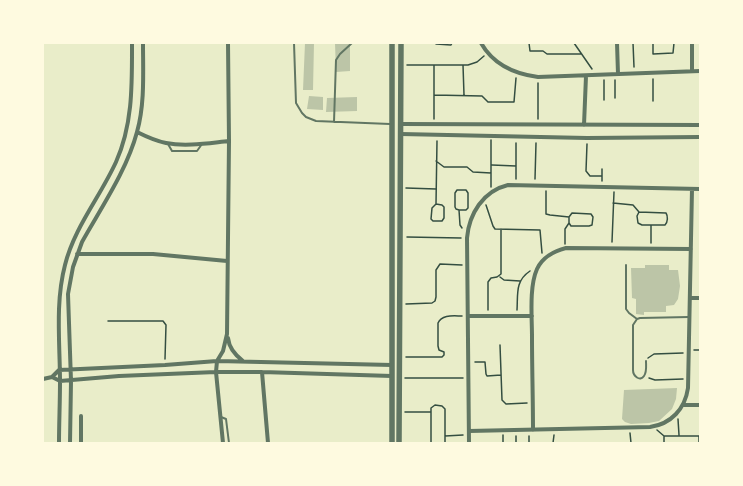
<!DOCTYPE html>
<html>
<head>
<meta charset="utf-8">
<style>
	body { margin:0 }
	#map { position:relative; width:743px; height:486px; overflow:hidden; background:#e9edc9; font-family:Quicksand,sans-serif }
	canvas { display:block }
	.frame { position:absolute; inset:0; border:44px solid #fefae0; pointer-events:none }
</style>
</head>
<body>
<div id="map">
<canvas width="743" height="486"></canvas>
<div class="frame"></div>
</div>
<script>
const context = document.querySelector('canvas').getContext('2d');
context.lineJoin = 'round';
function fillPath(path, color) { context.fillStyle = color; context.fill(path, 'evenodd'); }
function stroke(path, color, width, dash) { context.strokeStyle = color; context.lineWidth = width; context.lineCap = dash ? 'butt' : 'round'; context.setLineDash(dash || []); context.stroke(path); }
const building = new Path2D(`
	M305 43H314L313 90H303Z
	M335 43H350V71L336 72Z
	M309 96 323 97V110L307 109Z
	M357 97V111L326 112 327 98Z
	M645 265H669V270H678L680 286 678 299 674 305 666 306V312H644V315L636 314V299L632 298 631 268H645Z
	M677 388 676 399 672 409 659 421 649 423 631 424 625 422 622 419 624 390Z`);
const path = new Path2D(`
	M436 43V44L451 45 452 43
	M529 43 530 51H543L547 54H581
	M574 43 592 69
	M633 43 634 67
	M653 43V54L673 53 674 43
	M407 65H468L477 62 484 56
	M463 65 464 95
	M653 79V101
	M604 80V100
	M615 80V98
	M434 95 482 96 488 102H514L516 78
	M434 119V65
	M538 119V83
	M491 140V187
	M516 143V179
	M587 144 586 171 590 176H602
	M436 161 444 167H467L473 172 491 173
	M492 165 516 166
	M602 169V181
	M535 179 536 143
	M406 188 436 189
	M546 191V214L550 215 569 217
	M613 203 633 205 639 212
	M436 204 442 205 444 207V218L442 221H433L431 219 432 208 436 204 437 141
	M486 205 493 226 495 229 540 230 542 253
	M459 210H466L468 208V193L466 190H457L455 193V207L456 209 459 210 460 225 462 228
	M572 213 591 214 593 217 592 225 589 226H571L569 223V217Z
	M651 225H642L638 223 637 216 639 212 666 213C668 216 668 222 665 225H651V243
	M407 237 461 238
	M612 242 614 192
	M565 244V229L569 223
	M500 277 504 280 520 281
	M406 304 432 303 435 301 436 297V270L440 264 462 265
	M488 310V282L491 278 497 277 501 274V229
	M517 310C518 294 515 281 530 271
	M108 321H163L166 325 165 359
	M500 345 502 400 506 404 527 403
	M694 350H700
	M406 357H442L444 355V352L439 350 438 346V323C442 314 454 316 462 316
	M648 358 654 354 683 353
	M475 362H485L486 374 487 376 501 375
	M405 378H463
	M649 378 655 380 683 379
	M405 412H431
	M678 419 679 435
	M657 430 664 436V443
	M630 433 631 443
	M503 435V443
	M445 436 463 435
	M516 436V443
	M664 436H700
	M699 436V443
	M431 443V408L435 405 442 406 445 409V443
	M529 443V436
	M553 443 554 435`);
const service = new Path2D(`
	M294 43 296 103 302 113 306 117 316 121 390 124
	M334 122 336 60 340 54 352 43
	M168 144 172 151H197L202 144
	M626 265V309L629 313 637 319
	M646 361C646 366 647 372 644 376 640 382 633 376 633 370V325L637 319 640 318 689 317
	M221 417 226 419 229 443`);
const minor = new Path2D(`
	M481 43C493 64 515 74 538 77L700 71
	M617 43 618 74
	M692 71V43
	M401 124 700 125
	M584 125 586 76
	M137 132C147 137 156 141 166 143 186 147 209 143 229 141
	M401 134 587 138 700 137
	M77 254H153L227 261
	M691 298H700
	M468 316H532
	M228 338C229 348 235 355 243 361
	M262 372 268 443
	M52 377 60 381 119 376 216 372H262L392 376
	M43 379 52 377 59 370 165 365 217 361 392 365
	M683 405H700
	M533 430C533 399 532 368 532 337 532 317 529 287 537 269 542 258 554 251 566 248L691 249
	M469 431 650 427C671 424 685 409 688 388L692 189
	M59 443C59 423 60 403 60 382 60 344 55 303 65 265 74 228 100 197 116 162 133 124 132 84 132 43
	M70 443 71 381 68 294 73 267 82 242C101 208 127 170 137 132 145 104 143 72 143 43
	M81 443V416
	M223 443 216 372 217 361 223 351 227 334 229 141 228 43
	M469 443 467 238C469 214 483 191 508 185L700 189`);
const tertiary = new Path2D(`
	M392 443V43
	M399 443 401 43`);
fillPath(building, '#bcc5a7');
stroke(path, '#344e41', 1.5);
stroke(service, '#617663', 2);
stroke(minor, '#617663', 4);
stroke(tertiary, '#617663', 5.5);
</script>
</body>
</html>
